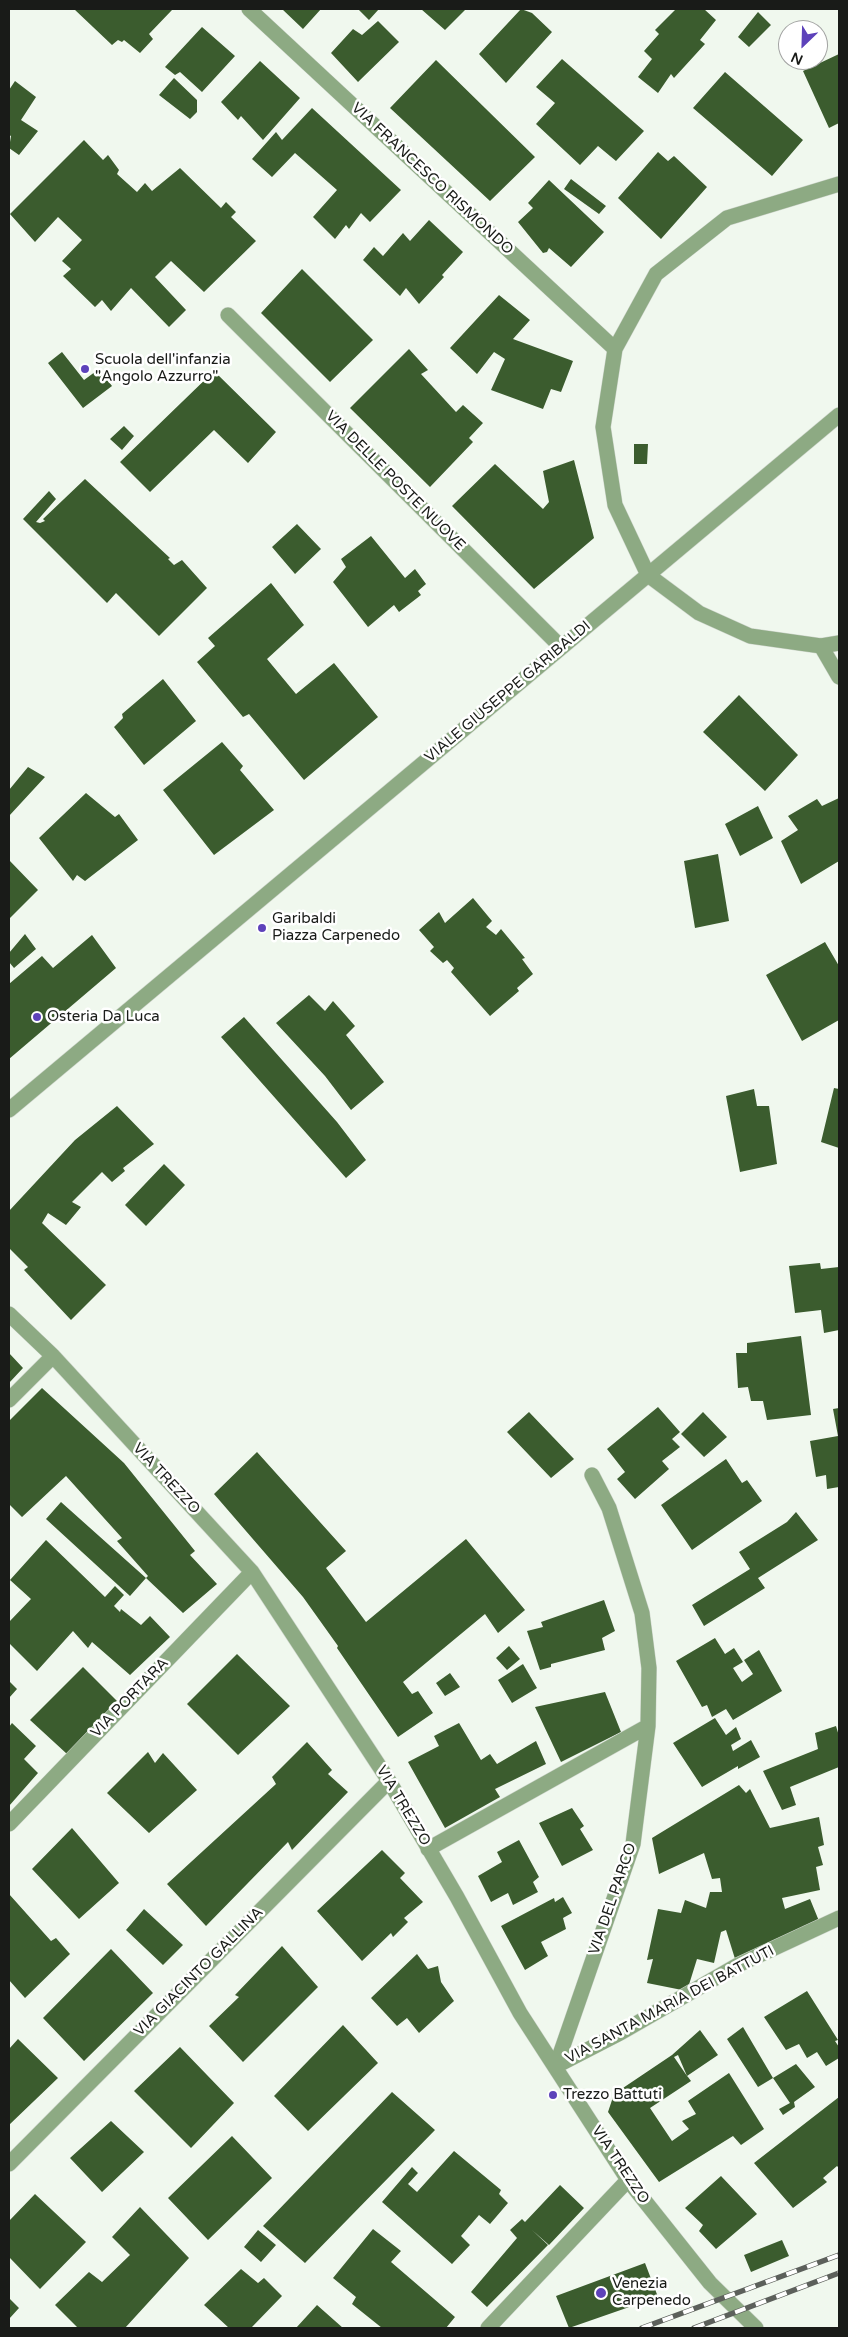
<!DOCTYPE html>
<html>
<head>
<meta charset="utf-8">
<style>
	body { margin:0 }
	#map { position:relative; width:848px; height:2337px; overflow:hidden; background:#f0f8ee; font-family:"Varela Round",sans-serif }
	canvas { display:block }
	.frame { position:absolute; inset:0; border:10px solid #191b18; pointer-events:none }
	.north { position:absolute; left:778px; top:20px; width:50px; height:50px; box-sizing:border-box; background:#fff; border:1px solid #a3a4a3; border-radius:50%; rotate:204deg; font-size:14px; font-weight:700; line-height:20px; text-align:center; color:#191b18 }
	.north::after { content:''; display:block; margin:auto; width:18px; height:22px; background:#5d42ba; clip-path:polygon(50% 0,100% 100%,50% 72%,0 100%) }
</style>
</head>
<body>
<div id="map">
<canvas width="848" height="2337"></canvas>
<div class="frame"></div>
<div class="north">N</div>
</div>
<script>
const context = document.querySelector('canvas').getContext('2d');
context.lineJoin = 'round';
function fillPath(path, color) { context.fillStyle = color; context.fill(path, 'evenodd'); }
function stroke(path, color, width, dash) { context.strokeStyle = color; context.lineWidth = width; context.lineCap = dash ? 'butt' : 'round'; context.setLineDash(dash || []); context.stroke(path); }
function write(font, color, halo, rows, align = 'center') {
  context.font = font + ' "Varela Round",sans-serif'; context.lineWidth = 5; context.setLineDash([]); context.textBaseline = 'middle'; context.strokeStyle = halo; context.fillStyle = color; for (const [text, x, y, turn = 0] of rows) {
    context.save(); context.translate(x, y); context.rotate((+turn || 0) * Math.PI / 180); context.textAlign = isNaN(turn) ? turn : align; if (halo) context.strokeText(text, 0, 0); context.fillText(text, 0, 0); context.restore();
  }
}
const building = new Path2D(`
	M74 9H171L172 10 149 34 153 39 140 53 124 40 122 42 118 40 112 45Z
	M282 9H321L303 29Z
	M358 9H379L369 20Z
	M421 9H466L445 30Z
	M521 9 532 13 552 32 506 83 479 54Z
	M676 9H704L716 20 700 40 705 44 674 78 671 74 658 93 638 77 652 59 644 51 659 34 655 30Z
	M758 12 771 25 749 47 738 37Z
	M378 21 399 42 358 82 331 53 353 29 362 35Z
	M202 27 235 56 202 92 180 72 175 75 165 67Z
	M839 54V123L829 128 803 71Z
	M562 59 644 131 616 161 598 146 580 165 536 124 555 103 536 87Z
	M436 60 535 157 490 201 390 108Z
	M260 61 300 98 263 140 241 116 238 120 221 102Z
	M725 72 803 140 772 176 693 108Z
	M174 78 197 100V112L190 119 159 95Z
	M15 81 36 97 21 120 38 131 19 155 9 148 11 136 9 135V90Z
	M312 108 401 190 370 222 361 213 349 229 346 225 335 239 313 217 337 190 295 153 272 177 252 159 276 132 282 140Z
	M84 140 103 160 108 155 119 170 117 174 137 192 145 183 152 191 180 168 221 208 226 202 236 212 231 217 256 241 204 292 171 261 155 277 186 310 169 327 131 288 111 311 102 300 95 307 63 276 71 269 62 261 82 240 58 217 35 242 10 214Z
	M658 152 668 161 674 156 707 187 661 239 618 198Z
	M571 179 606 206 599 214 564 189Z
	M549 180 604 232 571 267 549 248 547 252 543 253 518 222 533 208 528 203Z
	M429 220 463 252 442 275 444 277 419 304 406 288 400 296 363 260 374 247 383 256 403 233 410 241Z
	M302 269 373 340 330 382 261 313Z
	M499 295 530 320 513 339 573 361 561 392 551 389 543 409 491 390 505 359 494 352 477 374 450 348Z
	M409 349 428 370 421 374 456 412 463 405 483 423 469 438 473 442 430 487 350 408Z
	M62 352 84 380 99 369 112 386 83 408 48 363Z
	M214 371 276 432 248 463 214 430 150 492 120 462Z
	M124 426 134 436 122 450 110 439Z
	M634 444H648L647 464H634Z
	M574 460 594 538 534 589 452 506 495 464 543 509 549 502 543 471Z
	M85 479 170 558 168 559 174 565 182 560 207 588 159 636 116 593 107 603 23 519 49 491 56 499 36 522 40 523 45 521 43 519Z
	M297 524 321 549 295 574 272 547Z
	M371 536 405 578 415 569 426 584 418 591 421 595 399 612 394 605 368 627 333 582 346 567 341 559Z
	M271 583 304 625 267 659 296 694 334 663 378 717 304 780 249 714 243 717 197 662 215 646 208 638Z
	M163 679 196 721 144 765 114 727 123 718 122 714Z
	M739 695 798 755 765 791 703 732Z
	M222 742 243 766 240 770 274 810 214 855 163 790Z
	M28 767 45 777 9 816V790Z
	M86 793 115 817 119 814 138 840 85 881 77 875 73 881 39 838Z
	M839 798V861L801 884 781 841 798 830 788 816 817 799 822 806Z
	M758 806 773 838 740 856 725 824Z
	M718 854 729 921 695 928 684 861Z
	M9 860 38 890 9 919Z
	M473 898 492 921 486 927 496 935 501 929 525 958 522 959 533 974 517 988 519 991 490 1016 451 972 454 968 447 960 443 963 430 951 434 947 419 930 439 912 445 923Z
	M25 934 36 949 14 968 9 962V953Z
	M92 935 116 968 9 1059V984L42 956 53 968Z
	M825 942 839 966V1020L802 1041 766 975Z
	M309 995 325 1011 333 1001 355 1026 346 1035 384 1082 351 1110 325 1076 276 1023Z
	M244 1017 337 1122 366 1160 346 1178 221 1037Z
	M834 1088 839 1089V1148L821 1142Z
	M754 1089 757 1106H769L777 1164 740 1172 726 1096Z
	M117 1106 154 1144 123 1168 125 1171 112 1182 102 1172 72 1202 81 1207 66 1225 48 1213 42 1223 106 1285 71 1320 24 1270 28 1267 9 1248V1211L75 1140Z
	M164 1164 185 1185 146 1226 125 1205Z
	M820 1263 821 1269 839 1267V1330L824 1333 821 1310 795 1313 789 1266Z
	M801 1336 811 1415 767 1420 763 1401H751L748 1387 738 1388 736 1353H747V1343Z
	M9 1353 23 1368 9 1383Z
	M42 1388 124 1463 195 1551 190 1555 217 1584 183 1613 146 1578 148 1576 117 1541 122 1538 66 1476 22 1517 9 1504V1421Z
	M658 1407 680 1432 672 1439 680 1447 662 1461 669 1469 635 1499 617 1479 625 1472 607 1449Z
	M839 1408V1487L827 1489 826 1475 816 1477 810 1441 838 1436 833 1409Z
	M529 1412 574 1459 551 1478 507 1432Z
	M703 1412 727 1437 704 1457 681 1434Z
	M257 1452 346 1551 326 1568 366 1622 466 1539 525 1610 498 1633 485 1614 403 1682 412 1694 418 1691 433 1713 398 1737 337 1648 338 1646 303 1597 214 1494Z
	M726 1459 742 1483 747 1480 762 1501 692 1550 661 1505Z
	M61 1502 146 1578 130 1596 46 1519Z
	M796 1512 818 1540 758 1578 765 1588 704 1626 692 1605 750 1569 739 1552 787 1522Z
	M46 1540 105 1597 115 1586 124 1595 114 1606 120 1612 121 1609 141 1625 150 1616 170 1637 130 1675 92 1642 88 1648 73 1631 37 1671 9 1643V1622L31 1599 10 1580Z
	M604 1600 615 1631 602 1638 605 1650 551 1664V1667L540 1670 527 1631 543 1627 541 1622Z
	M715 1638 725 1654 734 1648 743 1662 733 1668 742 1682 753 1674 744 1660 759 1650 782 1691 733 1720 726 1709 712 1717 707 1705 702 1707 676 1661Z
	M509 1646 520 1659 507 1670 496 1658Z
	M237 1654 290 1706 238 1755 187 1704Z
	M523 1664 537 1688 512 1703 498 1680Z
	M83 1667 117 1701 67 1754 30 1720Z
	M450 1673 460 1687 445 1696 436 1683Z
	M9 1681 17 1689 9 1698Z
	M605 1692 621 1732 561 1762 535 1707Z
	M715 1718 726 1735 736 1727 741 1739 731 1745 733 1751 751 1740 760 1757 738 1769V1766L702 1787 673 1743Z
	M12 1723 36 1746 24 1759 38 1773 9 1806V1727Z
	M459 1723 481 1760 490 1754 497 1764 536 1741 546 1764 495 1789 500 1797 445 1828 408 1762 439 1746 434 1736Z
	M836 1726 839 1736V1767L790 1787 796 1805 782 1810 763 1771 818 1749 815 1733Z
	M307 1742 332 1770 328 1774 348 1792 292 1850 288 1842 206 1926 167 1884 276 1784 272 1777Z
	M148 1752 155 1763 163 1753 197 1790 149 1833 107 1793Z
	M739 1785 746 1793 750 1789 770 1828 819 1817 824 1845 818 1847 823 1865 816 1867 820 1890 782 1898 785 1909 810 1899 819 1921 736 1962 726 1930 721 1932 714 1963 697 1959 687 1991 647 1983 653 1959 647 1960 658 1909 681 1913 685 1900 706 1908 710 1892H722L720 1878 712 1879 704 1853 659 1874 652 1838Z
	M572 1808 584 1826 580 1829 593 1850 562 1866 539 1823Z
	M72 1828 119 1883 79 1919 32 1869Z
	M519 1840 539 1877 533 1882 538 1892 513 1905 508 1893 491 1902 478 1876 502 1862 497 1852Z
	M382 1850 405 1873 400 1878 423 1902 404 1918 408 1922 393 1937 391 1933 362 1961 317 1911Z
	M9 1894 51 1941 56 1938 70 1954 25 1998 9 1980Z
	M563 1897 572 1913 563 1918 566 1929 541 1942 548 1956 525 1970 501 1926 554 1898 555 1902Z
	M144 1909 183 1945 163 1965 126 1930Z
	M282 1946 318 1987 243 2062 209 2026 239 1997 235 1995Z
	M111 1949 153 1993 84 2061 43 2018Z
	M417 1954 428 1969 438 1966 441 1982 454 2001 419 2033 407 2018 397 2026 371 1998Z
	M807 1991 838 2040 835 2041 839 2047V2058L826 2066 817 2052 807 2058 799 2044 786 2050 764 2017Z
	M343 2025 378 2063 308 2131 274 2096Z
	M743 2027 773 2078 796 2064 815 2087 794 2102 795 2107 783 2115 779 2109 790 2103 773 2078 758 2087 727 2039Z
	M700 2030 718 2055 687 2076 678 2055 674 2057 687 2076 688 2077 691 2081 650 2108 672 2141 689 2129 682 2121 696 2114 688 2101 729 2073 764 2129 741 2145 733 2136 659 2182 608 2112 614 2094 672 2055Z
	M18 2039 58 2078 9 2125V2049Z
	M180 2047 234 2103 191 2148 134 2091Z
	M392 2092 435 2130 305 2263 263 2226Z
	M839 2097V2168L837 2166 823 2178 827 2182 793 2208 754 2163Z
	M111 2121 144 2152 102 2192 70 2158Z
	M232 2136 272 2178 208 2240 168 2198Z
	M454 2151 501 2190 499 2194 508 2203 490 2224 479 2215 461 2236 470 2245 452 2264 382 2202 412 2167 418 2173 408 2184 417 2192Z
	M721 2176 757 2214 716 2249 699 2231 703 2225 685 2208Z
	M560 2185 584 2208 549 2245 532 2230 548 2245 487 2307 471 2292 517 2238 510 2230 522 2219 525 2222Z
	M35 2194 86 2242 40 2289 9 2257V2221Z
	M140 2207 189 2258 125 2328H78L55 2305 89 2272 102 2282 130 2255 112 2237Z
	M373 2229 401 2251 391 2262 455 2317 446 2328H382L352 2304 356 2297 333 2278Z
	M258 2230 276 2245 261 2262 244 2247Z
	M782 2240 789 2256 751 2272 744 2255Z
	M645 2263 658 2297 569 2328 556 2296Z
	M241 2269 258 2283 264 2278 282 2296 251 2328H229L204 2305Z
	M9 2298 19 2308 9 2319Z
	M317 2305 343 2328H296Z`);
const minor = new Path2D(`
	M249 9 615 349
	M839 184 727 218 656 274 615 349 603 427 615 505 648 575 699 613 750 636 821 646 839 643
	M228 315 561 647
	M821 646 839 677
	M9 1110 839 415
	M9 1314 53 1356 252 1572 389 1781 457 1897 520 2013 628 2180 710 2283 756 2328
	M9 1400 53 1356
	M9 1824 252 1572
	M428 1849 648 1726
	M556 2066 633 1844 648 1726 649 1668 642 1613 609 1508 592 1475
	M556 2066 620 2033 738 1965 839 1918
	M9 2164 389 1781
	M488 2328 628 2180`);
const rail = new Path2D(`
	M642 2328 839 2255
	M694 2328 839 2273`);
const markers = [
	[85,369,5,"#5d42ba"],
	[262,928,5,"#5d42ba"],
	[37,1017,5,"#5d42ba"],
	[553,2095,5,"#5d42ba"],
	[601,2293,6,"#5d42ba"]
];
const streetNames = [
	["VIA FRANCESCO RISMONDO",432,179,43],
	["VIA DELLE POSTE NUOVE",395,481,45],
	["VIALE GIUSEPPE GARIBALDI",508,692,-40],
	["VIA TREZZO",166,1479,47],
	["VIA PORTARA",130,1698,-46],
	["VIA TREZZO",403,1806,59],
	["VIA DEL PARCO",613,1899,-71],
	["VIA GIACINTO GALLINA",199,1972,-45],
	["VIA SANTA MARIA DEI BATTUTI",670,2005,-28],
	["VIA TREZZO",620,2165,56]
];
const poiNames = [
	["Scuola dell'infanzia",95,360],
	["\"Angolo Azzurro\"",95,377],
	["Garibaldi",272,919],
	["Piazza Carpenedo",272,936],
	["Osteria Da Luca",47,1017],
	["Trezzo Battuti",563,2095],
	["Venezia",612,2284],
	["Carpenedo",612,2301]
];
fillPath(building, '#3b5c2e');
stroke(minor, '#ced5cc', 16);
stroke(minor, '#8daa83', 15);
stroke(rail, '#5c605b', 5.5);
stroke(rail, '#fff', 4, [11]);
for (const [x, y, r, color] of markers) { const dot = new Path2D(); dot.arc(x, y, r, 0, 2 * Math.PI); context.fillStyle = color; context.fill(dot); stroke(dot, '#fff', 2); }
write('15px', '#191b18', '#fff', streetNames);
write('15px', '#191b18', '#fff', poiNames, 'left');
</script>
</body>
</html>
